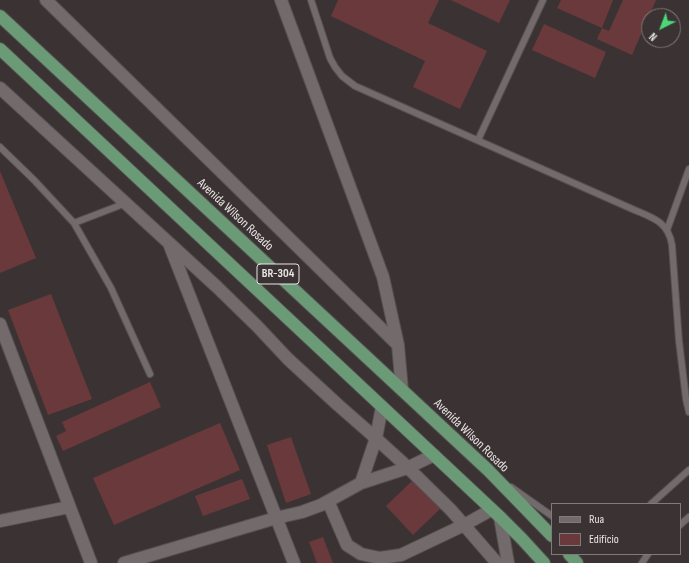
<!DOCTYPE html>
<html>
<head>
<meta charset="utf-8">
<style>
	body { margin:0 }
	#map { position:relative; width:689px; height:563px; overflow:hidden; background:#3b3333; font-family:"Sofia Sans Condensed",sans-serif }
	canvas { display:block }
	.legend { position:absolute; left:551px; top:503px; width:130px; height:52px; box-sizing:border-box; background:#3b3333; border:1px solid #817a7a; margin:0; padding:5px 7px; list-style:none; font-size:12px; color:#eae5e5 }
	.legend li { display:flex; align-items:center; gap:8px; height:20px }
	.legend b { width:20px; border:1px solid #817a7a }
	.north { position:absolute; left:641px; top:8px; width:40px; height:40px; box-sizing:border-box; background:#3b3333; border:1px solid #817a7a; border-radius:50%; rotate:222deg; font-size:11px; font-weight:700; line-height:16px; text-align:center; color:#eae5e5 }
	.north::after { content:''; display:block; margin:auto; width:14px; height:18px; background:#4ad778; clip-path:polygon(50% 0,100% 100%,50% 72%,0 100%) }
</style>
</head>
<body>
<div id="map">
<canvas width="689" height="563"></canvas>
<ul class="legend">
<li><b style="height:5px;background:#736b6b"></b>Rua</li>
<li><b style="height:11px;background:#6a393b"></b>Edifício</li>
</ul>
<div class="north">N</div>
</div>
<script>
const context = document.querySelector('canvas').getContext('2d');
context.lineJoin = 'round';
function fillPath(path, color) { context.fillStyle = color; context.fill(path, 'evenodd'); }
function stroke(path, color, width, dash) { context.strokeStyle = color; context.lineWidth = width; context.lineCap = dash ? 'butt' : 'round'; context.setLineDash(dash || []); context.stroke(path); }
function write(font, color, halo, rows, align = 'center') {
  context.font = font + ' "Sofia Sans Condensed",sans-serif'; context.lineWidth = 3; context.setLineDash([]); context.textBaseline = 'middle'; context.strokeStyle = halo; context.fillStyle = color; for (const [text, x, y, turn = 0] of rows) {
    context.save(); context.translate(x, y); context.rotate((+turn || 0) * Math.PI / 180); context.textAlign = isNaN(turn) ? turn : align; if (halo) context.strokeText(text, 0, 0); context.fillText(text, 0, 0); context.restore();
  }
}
const building = new Path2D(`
	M338 0H439L428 23 487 51 460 109 413 87 425 61 331 16Z
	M451 0H510L499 23Z
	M561 0H613L602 28 557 8Z
	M623 0H656L632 55 597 39 602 28 609 31Z
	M544 24 606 52 595 78 532 50Z
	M0 171 36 258 0 273Z
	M51 294 92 399 48 415 8 310Z
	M150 382 161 407 63 451 56 436 66 431 62 422Z
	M220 423 240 470 114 525 93 478Z
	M291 437 311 494 286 503 267 445Z
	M242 479 250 499 203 516 195 496Z
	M414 479 441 508 413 535 386 506Z
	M323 537 333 563H317L309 542Z`);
const service = new Path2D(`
	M311 0 330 58 335 67 342 76 355 86 630 208C650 217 668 220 672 245L679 341 686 399 689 412
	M478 140 543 0
	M0 147 34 180 74 223 111 288 150 374
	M74 223 126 203
	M667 230 689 169
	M511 487 552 516
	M651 504 689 470
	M680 525 689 517
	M642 563 648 554`);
const minor = new Path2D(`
	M46 0 398 345
	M281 0 383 277 398 345 402 390
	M0 88 217 287 257 326 288 359 338 405 370 433 403 463 451 510 497 563
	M170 246 294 563
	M0 324 91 563
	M361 483 376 438 382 407
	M328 501 347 545 361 554 380 558 401 555 464 525 491 510
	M500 517 508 563
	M0 521 69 507
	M124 563 276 518 302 512 321 505 361 483 407 468 434 455`);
const trunk = new Path2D(`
	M0 16 488 470 552 536
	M0 49 500 517 522 539 544 563
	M569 554 577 563`);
const shields = [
	[278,274,42]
];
const shieldNames = [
	["BR-304",278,274]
];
const streetNames = [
	["Avenida Wilson Rosado",235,215,43],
	["Avenida Wilson Rosado",471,436,44]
];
fillPath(building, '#6a393b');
stroke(service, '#565050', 8);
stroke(minor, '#565050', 14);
stroke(trunk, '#565050', 14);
stroke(service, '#736b6b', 6);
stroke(minor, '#736b6b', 12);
stroke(trunk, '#6b9b76', 12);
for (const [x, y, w] of shields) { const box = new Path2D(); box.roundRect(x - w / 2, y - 10, w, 20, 3); context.fillStyle = '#3b3333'; context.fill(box); stroke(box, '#eae5e5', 1); }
write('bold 12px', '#eae5e5', null, shieldNames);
write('13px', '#eae5e5', '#3b3333', streetNames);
</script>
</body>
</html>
